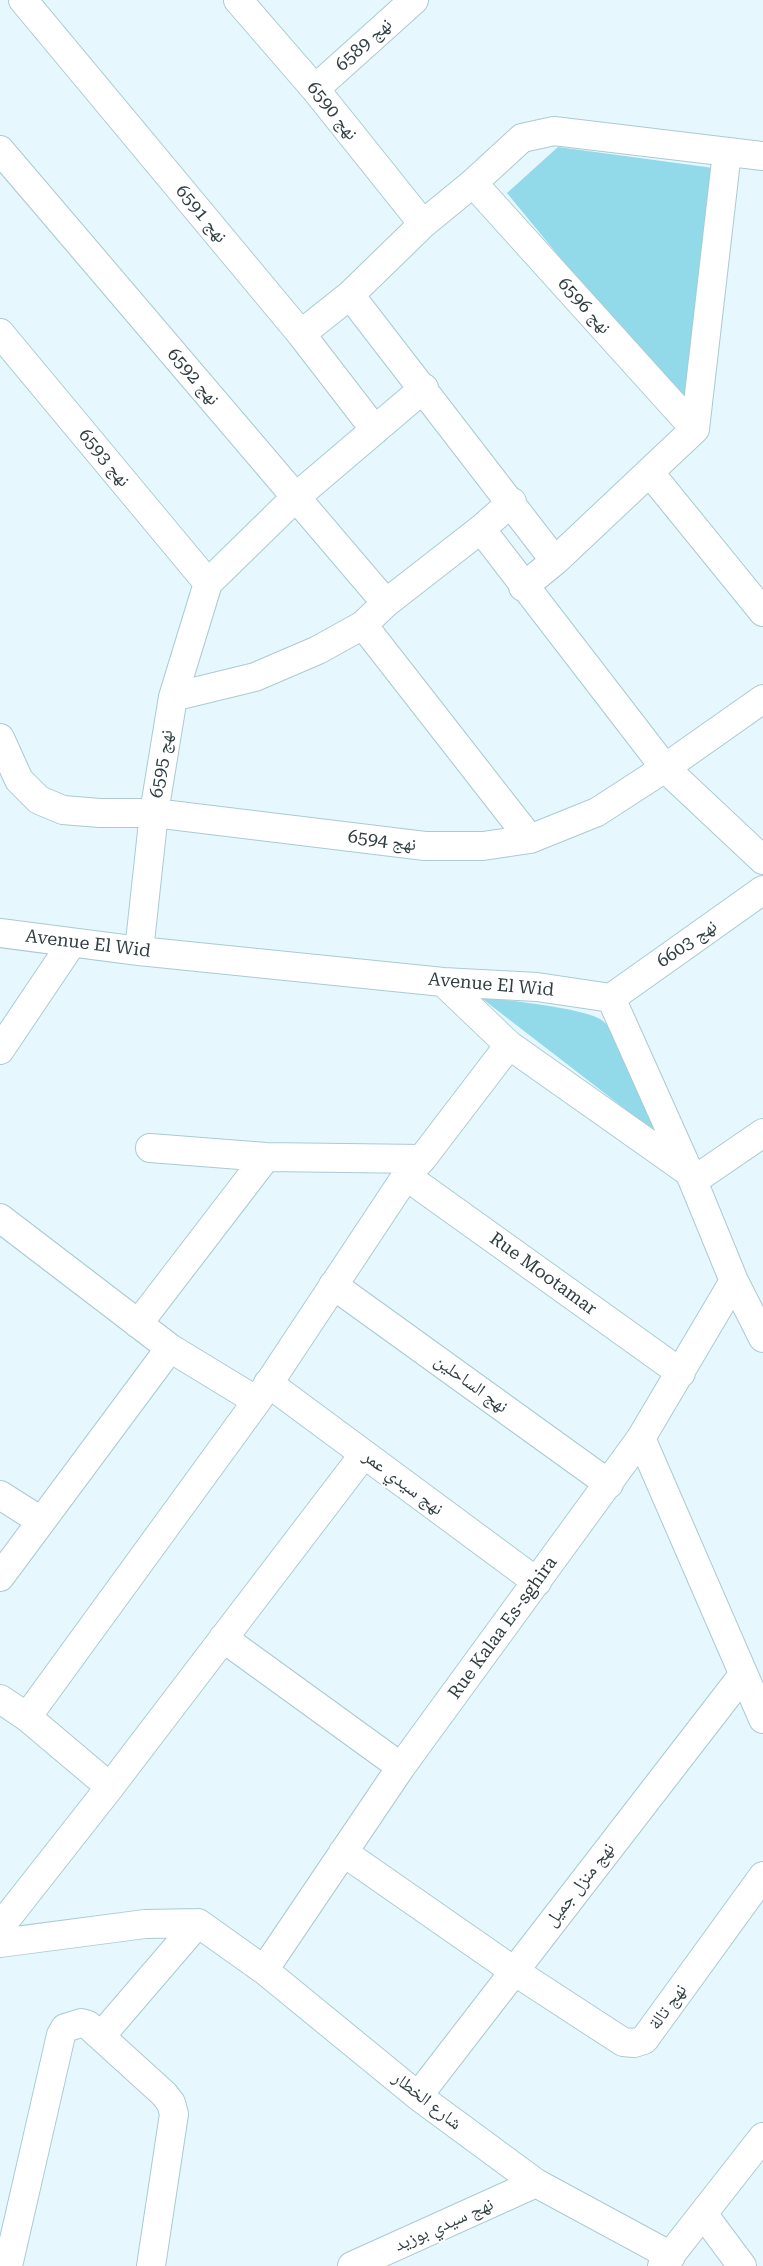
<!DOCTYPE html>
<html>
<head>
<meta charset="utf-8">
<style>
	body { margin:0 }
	canvas { display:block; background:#e6f8fd }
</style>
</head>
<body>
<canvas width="763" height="2266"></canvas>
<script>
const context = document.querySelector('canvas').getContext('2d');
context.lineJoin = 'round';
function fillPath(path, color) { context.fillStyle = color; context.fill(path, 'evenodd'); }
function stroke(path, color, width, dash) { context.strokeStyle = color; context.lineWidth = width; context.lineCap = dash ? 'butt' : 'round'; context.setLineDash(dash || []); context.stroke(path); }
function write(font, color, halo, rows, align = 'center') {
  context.font = font + ' "Roboto Serif","Noto Naskh Arabic",serif'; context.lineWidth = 4.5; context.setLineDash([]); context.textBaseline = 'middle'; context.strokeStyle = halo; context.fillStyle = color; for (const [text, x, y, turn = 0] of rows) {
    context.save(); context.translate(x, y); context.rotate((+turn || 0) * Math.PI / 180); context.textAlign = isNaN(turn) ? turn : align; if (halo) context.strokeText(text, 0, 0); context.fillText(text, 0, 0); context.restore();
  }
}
const green = new Path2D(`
	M558 147 721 169 691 417 507 193Z
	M480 997C503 1000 588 1008 603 1021 624 1039 651 1111 664 1139Z`);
const minor = new Path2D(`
	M23 0 301 334 375 430
	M238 0 315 89 423 224
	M315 89 414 0
	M0 150 386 603
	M473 183 695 429
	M350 295 555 561
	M0 333 208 583
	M301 334 350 295 423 224 473 183 522 138 554 131 763 156
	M650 473 763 612
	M481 529 665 768 763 860
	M523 587 555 561 695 429 727 152
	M363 625 530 839
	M173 697 255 677 318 650 363 625 386 603 481 529 512 502
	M0 738 19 780 39 800 63 810 100 813H154L425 846H483L530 839 597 812 665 768 763 699
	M0 933 139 951 443 982 537 987 611 998 693 1181 734 1281 763 1338
	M139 951 154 813 173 697 208 583 296 497 424 388
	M443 982 509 1045 686 1170
	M611 998 763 890
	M0 1050 72 943
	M150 1148 266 1157 422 1159
	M406 1176 681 1373
	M693 1181 763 1133
	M0 1218 170 1348 257 1401
	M333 1285 609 1484
	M138 1324 266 1157
	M268 1383 537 1582
	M641 1438 763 1719
	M0 1495 41 1521
	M0 1577 170 1348
	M223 1638 401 1767
	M0 1699 27 1717 110 1787
	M27 1717 257 1401 406 1176 422 1159 509 1045
	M343 1852 514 1971 623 2042 634 2043 644 2040 763 1876
	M0 1927 110 1787 364 1454
	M0 1943 145 1924 198 1923 264 1970 418 2096 536 2183 671 2256
	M264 1970 401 1767 641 1438 734 1281
	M101 2036 198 1923
	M418 2096 743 1675
	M704 2215 742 2266
	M8 2266 61 2035 65 2028 81 2023 88 2025 164 2094 171 2103 174 2114 151 2266
	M352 2266 536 2183
	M662 2266 763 2137`);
const streetNames = [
	["نهج 6589",364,45,-42],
	["نهج 6590",332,111,51],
	["نهج 6591",201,214,50],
	["نهج 6596",584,306,48],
	["نهج 6592",193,377,49],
	["نهج 6593",104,458,50],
	["نهج 6595",162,764,-81],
	["نهج 6594",382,841,7],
	["Avenue El Wid",88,944,7],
	["نهج 6603",687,944,-35],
	["Avenue El Wid",491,985,5],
	["Rue Mootamar",543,1274,36],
	["نهج الساحلين",471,1384,36],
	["نهج سيدي عمر",403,1483,37],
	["Rue Kalaa Es-sghira",503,1628,-54],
	["نهج منزل جميل",580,1885,-52],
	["نهج تالة",668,2007,-54],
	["شارع الخطار",427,2101,38],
	["نهج سيدي بوزيد",444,2225,-24]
];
fillPath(green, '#92d9ea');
stroke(minor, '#abcad1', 30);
stroke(minor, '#fff', 28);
write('18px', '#313e41', '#fff', streetNames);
</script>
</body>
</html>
